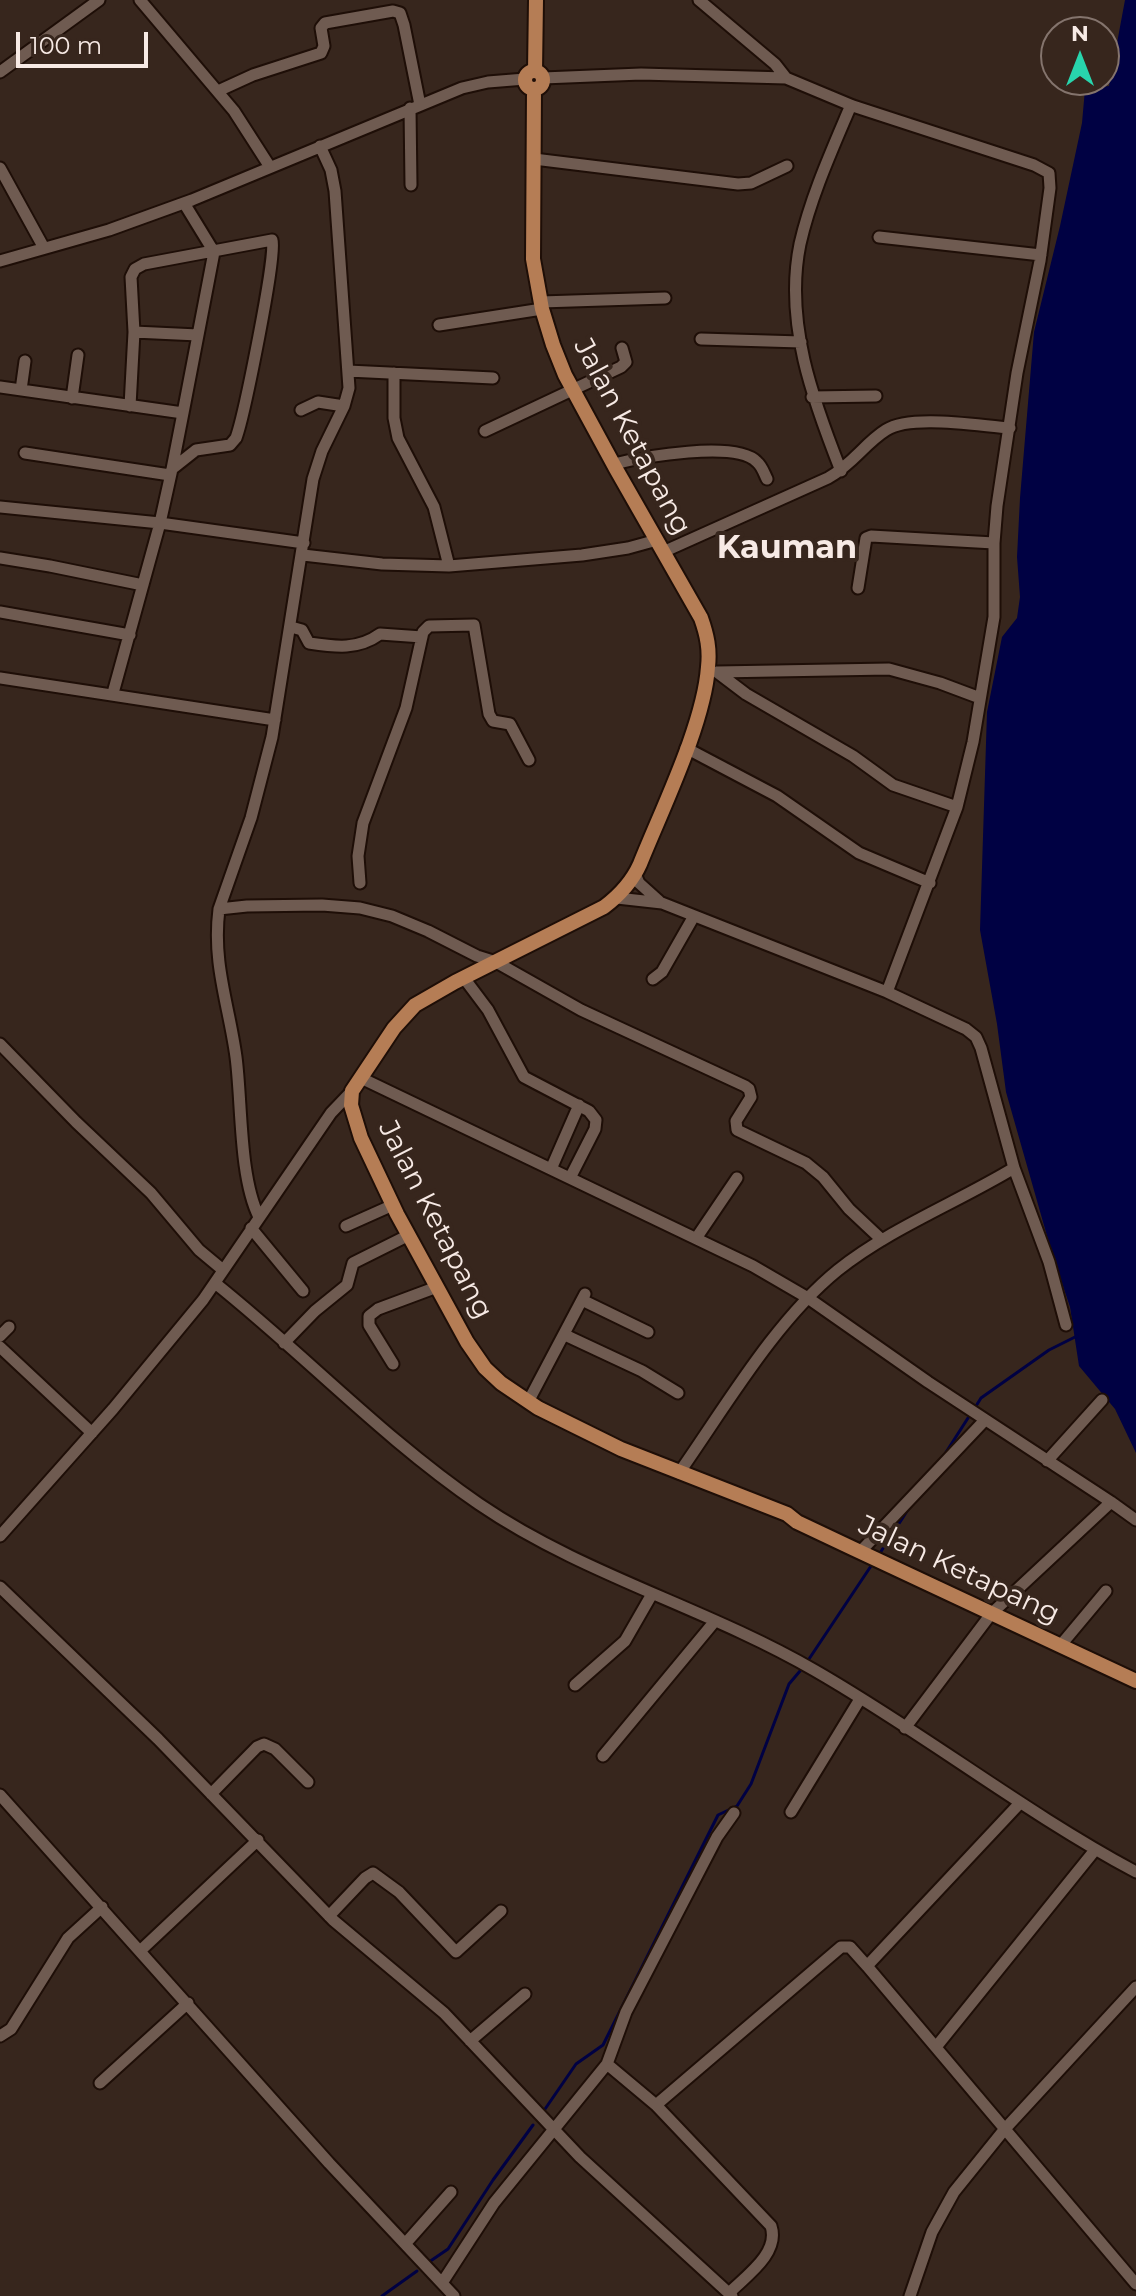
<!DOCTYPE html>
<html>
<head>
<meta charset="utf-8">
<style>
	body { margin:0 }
	#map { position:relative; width:1136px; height:2296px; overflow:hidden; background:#37261d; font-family:Montserrat,sans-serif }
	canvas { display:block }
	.north { position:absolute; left:1040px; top:16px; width:80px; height:80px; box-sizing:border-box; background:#37261d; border:2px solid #84746d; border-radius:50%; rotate:0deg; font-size:22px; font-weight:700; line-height:32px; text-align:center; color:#f7eae5 }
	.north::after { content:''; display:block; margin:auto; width:28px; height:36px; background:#28d5ad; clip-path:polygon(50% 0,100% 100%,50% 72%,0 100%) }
	.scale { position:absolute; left:16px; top:32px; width:132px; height:36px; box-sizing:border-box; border:4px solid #f7eae5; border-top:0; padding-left:10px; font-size:24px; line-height:28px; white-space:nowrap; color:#f7eae5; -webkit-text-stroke:6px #37261d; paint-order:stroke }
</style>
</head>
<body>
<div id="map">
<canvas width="1136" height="2296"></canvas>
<div class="north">N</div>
<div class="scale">100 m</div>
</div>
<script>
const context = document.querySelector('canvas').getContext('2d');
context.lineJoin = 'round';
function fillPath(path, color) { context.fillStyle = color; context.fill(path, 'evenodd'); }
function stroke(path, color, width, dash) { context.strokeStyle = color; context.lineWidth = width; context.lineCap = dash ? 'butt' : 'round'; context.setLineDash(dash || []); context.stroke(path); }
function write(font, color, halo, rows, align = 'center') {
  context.font = font + ' Montserrat,sans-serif'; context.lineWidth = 8; context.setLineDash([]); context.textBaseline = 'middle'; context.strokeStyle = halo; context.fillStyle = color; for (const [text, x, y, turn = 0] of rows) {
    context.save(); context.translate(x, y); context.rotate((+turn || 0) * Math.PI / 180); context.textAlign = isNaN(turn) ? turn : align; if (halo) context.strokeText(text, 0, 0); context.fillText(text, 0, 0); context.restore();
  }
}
const water = new Path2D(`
	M1125 0H1136V1453L1115 1409 1079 1366 1070 1307 1051 1250 1006 1092 997 1024 980 930 987 712 1002 637 1017 618 1020 597 1017 557 1020 498 1034 332 1060 226 1082 123 1085 89 1109 86Z`);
const stream = new Path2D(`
	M976 1406 981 1398 1049 1350 1077 1336
	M943 1457 968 1418
	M880 1553 909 1508
	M809 1659 871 1566
	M543 2112 576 2064 603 2045 718 1815 737 1806 751 1784 789 1684 800 1671
	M429 2262 448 2249 493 2180 533 2125
	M382 2296 417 2271`);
const minor = new Path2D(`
	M140 0 234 111 270 167
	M699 0 775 64 786 78
	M0 72 99 0
	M543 78 641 74 786 78 853 106 1034 165 1049 173 1050 188 1040 261 1017 373 997 506 994 543V617L973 742 957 807 887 992
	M218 91 253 75 321 53 324 46 321 28 325 23 393 11 400 13 404 25 420 105
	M410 108 411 185
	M534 159 738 184 751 183 787 166
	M0 168 44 248
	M879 237 1041 255
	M0 261 109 230 192 200 462 88 488 82 525 79
	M541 302 665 298
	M439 325 542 309
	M134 332 198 335
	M701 339 801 342
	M348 371 493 378
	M394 373V418L398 438 434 507 449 566
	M0 387 183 413 214 252 184 203
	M21 390 25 361
	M812 397 876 396
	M72 398 78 355
	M301 410 318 402 344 406
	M485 431 621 367 626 362 622 348
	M25 453 170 475
	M614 464C642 457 736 440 757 462 762 466 764 473 767 479
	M172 469 183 413
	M841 471C813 400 784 322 800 244 811 196 832 150 851 105
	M0 507 160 523 304 543
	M663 552 828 478C853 464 865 443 886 430 911 414 979 426 1010 428
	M303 555 382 564 449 566 582 555 628 548 657 540
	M0 558 50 566 143 585
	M858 588 866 538 871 536 994 543
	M0 612 130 635
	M291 627 302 630 309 643C336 647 358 650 380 634L422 637
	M717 672 746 694 853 756 893 785 957 807
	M717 672 889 669 940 683 980 698
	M0 678 275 720
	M113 693 160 523 172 469 196 450 230 445 236 438C244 416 277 255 272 240L144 264 135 269 131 277 134 332 130 406
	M686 748 777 796 859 853 930 883
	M635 874 639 883 659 901
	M360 883 358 856 363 823 406 708 423 632 429 626 474 625 489 714 493 721 510 724 529 760
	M617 898 662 903 887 992 966 1029 976 1037 981 1048 1014 1168 1049 1262 1066 1325
	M219 909 247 906 322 905 360 908 392 916 428 931 477 956 496 962 581 1010 745 1086 749 1089 751 1097 736 1121 737 1130 806 1163 823 1177 849 1209 882 1240
	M464 978 488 1010 524 1077 589 1111 596 1120 595 1129 570 1178
	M653 979 662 972 694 916
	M0 1044 76 1122 151 1193 199 1250 223 1270
	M361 1078 753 1266 808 1298 928 1382 1111 1502 991 1614 905 1728
	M551 1169 579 1105
	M259 1217C239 1177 242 1103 236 1057 229 1005 212 964 219 909L251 818 272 737 313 479 322 451 344 406 349 388 335 191 331 170 320 146
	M346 1226 393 1205
	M251 1228 303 1291
	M697 1237 737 1178
	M215 1283C305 1355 384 1439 479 1504 583 1575 705 1607 814 1670 924 1733 1024 1812 1136 1872
	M582 1300 648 1332
	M565 1335 642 1371 678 1393
	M0 1336 9 1327
	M284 1343 315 1311 347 1285 353 1263 409 1235
	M0 1347 92 1433
	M393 1364 369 1325V1316L378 1309 437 1287
	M528 1402 585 1294
	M1047 1461 1102 1400
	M679 1473C726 1406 775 1321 838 1270 891 1228 956 1203 1014 1168
	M1111 1502 1136 1520
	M0 1536 113 1409 203 1300 331 1113 352 1091
	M860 1552 985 1420
	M0 1587 158 1739 333 1920 444 2013 580 2157 732 2296
	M1060 1646 1106 1591
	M575 1685 625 1641 652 1594
	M603 1756 715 1621
	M211 1794 257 1747 264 1744 275 1749 308 1782
	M0 1795 329 2163 454 2296
	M1020 1803 867 1966 1136 2284
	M791 1812 860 1699
	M329 1916 365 1878 373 1873 399 1892 456 1952 501 1911
	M140 1951 258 1840
	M0 2036 11 2029 68 1938 102 1907
	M470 2041 525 1994
	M936 2047 1095 1850
	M607 2064 656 2105 841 1947H850L867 1966
	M100 2083 188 2003
	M656 2105 771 2226C780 2253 746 2276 729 2293
	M405 2244 451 2192
	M442 2283 494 2203 607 2064 626 2012 717 1837 734 1813
	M910 2296 932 2232 954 2192 1004 2130 1136 1987`);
const major = new Path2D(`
	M525 80a9 9 0 1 1 18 0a9 9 0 1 1-18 0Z
	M535 71 536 0
	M534 90 533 259 542 309 553 345 565 375 616 469 701 618C707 635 710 649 708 667 704 724 662 809 640 864 632 882 620 895 604 907L455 982 415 1005 394 1028 352 1091 351 1105 361 1138 397 1214 467 1342 485 1368 501 1383 538 1408 621 1449 787 1514 797 1522 852 1548 1136 1681`);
const streetNames = [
	["Jalan Ketapang",632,437,62],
	["Jalan Ketapang",435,1220,63],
	["Jalan Ketapang",959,1570,25]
];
const quarterNames = [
	["Kauman",787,549]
];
fillPath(water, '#000143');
stroke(stream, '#000143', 3);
stroke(minor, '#1e0e07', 15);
stroke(major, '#1e0e07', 18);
stroke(minor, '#6f5b51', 11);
stroke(major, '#b57d55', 14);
write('28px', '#f7eae5', '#37261d', streetNames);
write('bold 32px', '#f7eae5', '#37261d', quarterNames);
</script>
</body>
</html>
